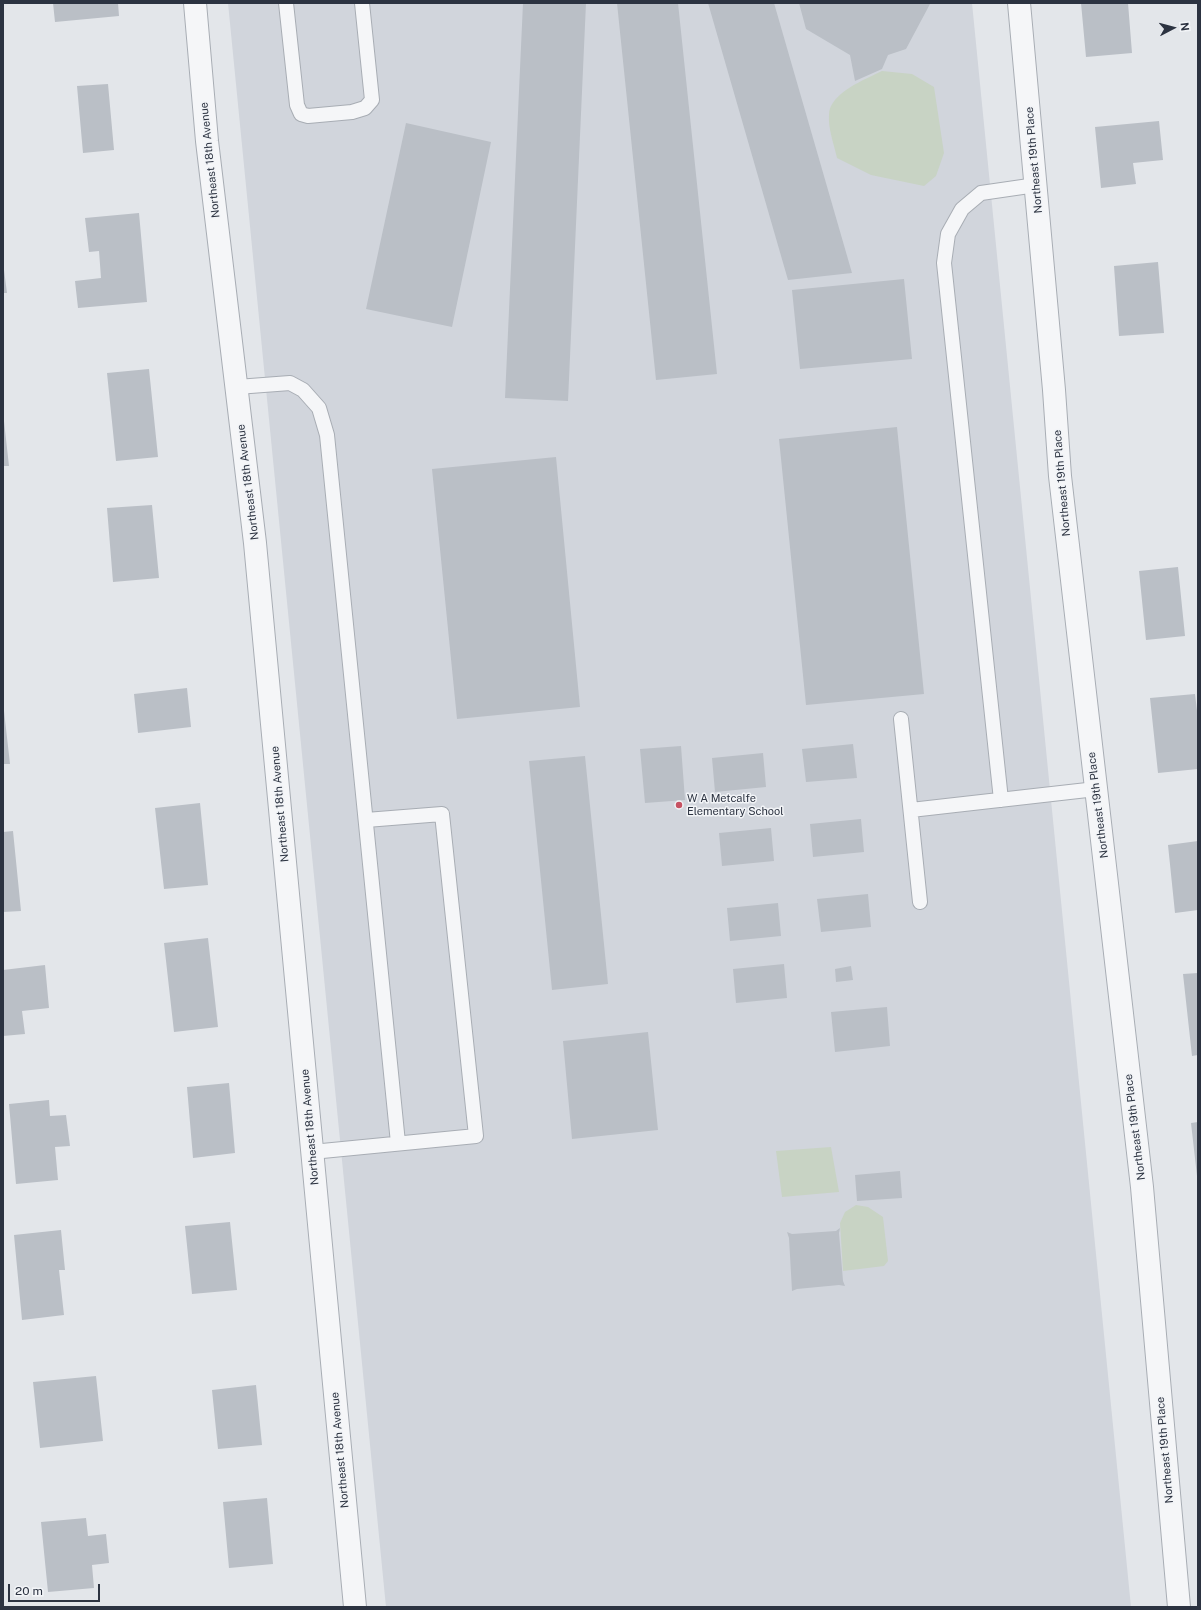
<!DOCTYPE html>
<html>
<head>
<meta charset="utf-8">
<style>
	body { margin:0 }
	#map { position:relative; width:1201px; height:1610px; overflow:hidden; background:#e3e6ea; font-family:"Public Sans",sans-serif }
	canvas { display:block }
	.frame { position:absolute; inset:0; border:4px solid #2c3341; pointer-events:none }
	.north { position:absolute; left:1153px; top:8px; width:40px; height:40px; -webkit-text-stroke:3px #f2f4f7; paint-order:stroke; rotate:84deg; font-size:11px; font-weight:700; line-height:16px; text-align:center; color:#2c3341 }
	.north::after { content:''; display:block; margin:auto; width:14px; height:18px; background:#2c3341; clip-path:polygon(50% 0,100% 100%,50% 72%,0 100%) }
	.scale { position:absolute; left:8px; top:1584px; width:92px; height:18px; box-sizing:border-box; border:2px solid #2c3341; border-top:0; padding-left:5px; font-size:12px; line-height:14px; white-space:nowrap; color:#2c3341; -webkit-text-stroke:3px #f2f4f7; paint-order:stroke }
</style>
</head>
<body>
<div id="map">
<canvas width="1201" height="1610"></canvas>
<div class="frame"></div>
<div class="north">N</div>
<div class="scale">20 m</div>
</div>
<script>
const context = document.querySelector('canvas').getContext('2d');
context.lineJoin = 'round';
function fillPath(path, color) { context.fillStyle = color; context.fill(path, 'evenodd'); }
function stroke(path, color, width, dash) { context.strokeStyle = color; context.lineWidth = width; context.lineCap = dash ? 'butt' : 'round'; context.setLineDash(dash || []); context.stroke(path); }
function write(font, color, halo, rows, align = 'center') {
  context.font = font + ' "Public Sans",sans-serif'; context.lineWidth = 3; context.setLineDash([]); context.textBaseline = 'middle'; context.strokeStyle = halo; context.fillStyle = color; for (const [text, x, y, turn = 0] of rows) {
    context.save(); context.translate(x, y); context.rotate((+turn || 0) * Math.PI / 180); context.textAlign = isNaN(turn) ? turn : align; if (halo) context.strokeText(text, 0, 0); context.fillText(text, 0, 0); context.restore();
  }
}
const built = new Path2D(`
	M228 3H972L1131 1607H386Z`);
const green = new Path2D(`
	M882 71 912 74 934 87 944 153 936 176 924 186 871 175 837 158C834 144 828 129 829 115 829 93 866 79 882 71Z
	M831 1147 839 1192 782 1197 776 1151Z
	M856 1205 868 1207 883 1217 888 1261 884 1266 843 1271 840 1223 845 1212Z`);
const building = new Path2D(`
	M53 3H118L119 16 55 22Z
	M523 3H586L568 401 505 398Z
	M617 3H678L717 374 656 380Z
	M708 3H774L852 273 788 280Z
	M799 3H930V4L906 49 888 55 882 69 855 81 850 55 806 29Z
	M1081 3H1128L1132 53 1086 57Z
	M108 84 114 150 83 153 77 86Z
	M1159 121 1163 160 1133 163 1136 184 1101 188 1095 127Z
	M406 123 491 142 452 327 366 309Z
	M139 213 147 302 78 308 75 281 101 278 99 251 89 252 85 218Z
	M3 262 7 293H3Z
	M1158 262 1164 333 1119 336 1114 266Z
	M904 279 912 359 800 369 792 290Z
	M149 369 158 457 116 461 107 373Z
	M3 412 9 466H3Z
	M897 427 924 694 806 705 779 439Z
	M556 457 580 707 457 719 432 469Z
	M152 505 159 578 113 582 107 508Z
	M1178 567 1185 636 1146 640 1139 571Z
	M187 688 191 727 138 733 134 694Z
	M1195 694 1198 719V769L1158 773 1150 698Z
	M3 702 10 764H3Z
	M853 744 857 778 806 782 802 749Z
	M681 746 685 800 645 803 640 749Z
	M763 753 766 787 715 792 712 758Z
	M585 756 608 984 552 990 529 761Z
	M200 803 208 885 164 889 155 808Z
	M861 819 864 852 813 857 810 824Z
	M771 828 774 861 722 866 719 833Z
	M13 831 21 911 3 912V832Z
	M1198 841V910L1175 913 1168 845Z
	M868 894 871 927 821 932 817 899Z
	M778 903 781 936 730 941 727 908Z
	M208 938 218 1027 174 1032 164 943Z
	M784 964 787 998 736 1003 733 969Z
	M45 965 49 1008 22 1011 25 1034 3 1036V970Z
	M851 966 853 980 836 982 835 969Z
	M1198 973V1055L1192 1056 1183 974Z
	M887 1007 890 1046 835 1052 831 1012Z
	M648 1032 658 1130 572 1139 563 1041Z
	M229 1083 235 1153 193 1158 187 1087Z
	M49 1100 50 1116 66 1115 70 1146 55 1147 58 1180 16 1184 9 1104Z
	M1198 1122V1176H1197L1191 1123Z
	M900 1171 902 1198 857 1201 855 1175Z
	M230 1222 237 1290 192 1294 185 1226Z
	M840 1228 839 1233 843 1281 845 1286 839 1285 797 1289 792 1291 789 1238 787 1232 792 1234 836 1231Z
	M61 1230 65 1270H59L64 1315 22 1320 14 1235Z
	M96 1376 103 1441 40 1448 33 1382Z
	M256 1385 262 1445 218 1449 212 1390Z
	M267 1498 273 1564 229 1568 223 1502Z
	M86 1518 88 1536 106 1534 109 1563 92 1565 94 1588 48 1592 41 1522Z`);
const service = new Path2D(`
	M286 3 297 105 301 114 308 116 352 112 365 108 372 100 362 3
	M237 387 290 383 303 390 319 408 327 435 398 1143
	M901 719 920 902
	M1001 800 944 263 948 234 962 209 981 193 1036 185
	M911 810 1096 789
	M312 1152 476 1136 442 814 366 820`);
const minor = new Path2D(`
	M195 3 207 141 255 543 355 1607
	M1019 3 1054 390 1060 476 1142 1187 1179 1607`);
const markers = [
	[679,805,4,"#c65162"]
];
const streetNames = [
	["Northeast 18th Avenue",210,160,-96],
	["Northeast 19th Place",1034,160,-95],
	["Northeast 18th Avenue",248,482,-97],
	["Northeast 19th Place",1062,483,-95],
	["Northeast 18th Avenue",280,804,-95],
	["Northeast 19th Place",1098,805,-97],
	["Northeast 18th Avenue",310,1127,-95],
	["Northeast 19th Place",1135,1127,-97],
	["Northeast 18th Avenue",340,1450,-95],
	["Northeast 19th Place",1165,1450,-95]
];
const poiNames = [
	["W A Metcalfe",687,799],
	["Elementary School",687,812]
];
fillPath(built, '#d1d5dc');
fillPath(green, '#c8d3c4');
fillPath(building, '#babfc6');
stroke(service, '#a8adb4', 16);
stroke(minor, '#a8adb4', 24);
stroke(service, '#f5f6f8', 14);
stroke(minor, '#f5f6f8', 22);
for (const [x, y, r, color] of markers) { const dot = new Path2D(); dot.arc(x, y, r, 0, 2 * Math.PI); context.fillStyle = color; context.fill(dot); stroke(dot, '#f2f4f7', 1.5); }
write('11px', '#2c3341', '#f2f4f7', streetNames);
write('11px', '#2c3341', '#f2f4f7', poiNames, 'left');
</script>
</body>
</html>
